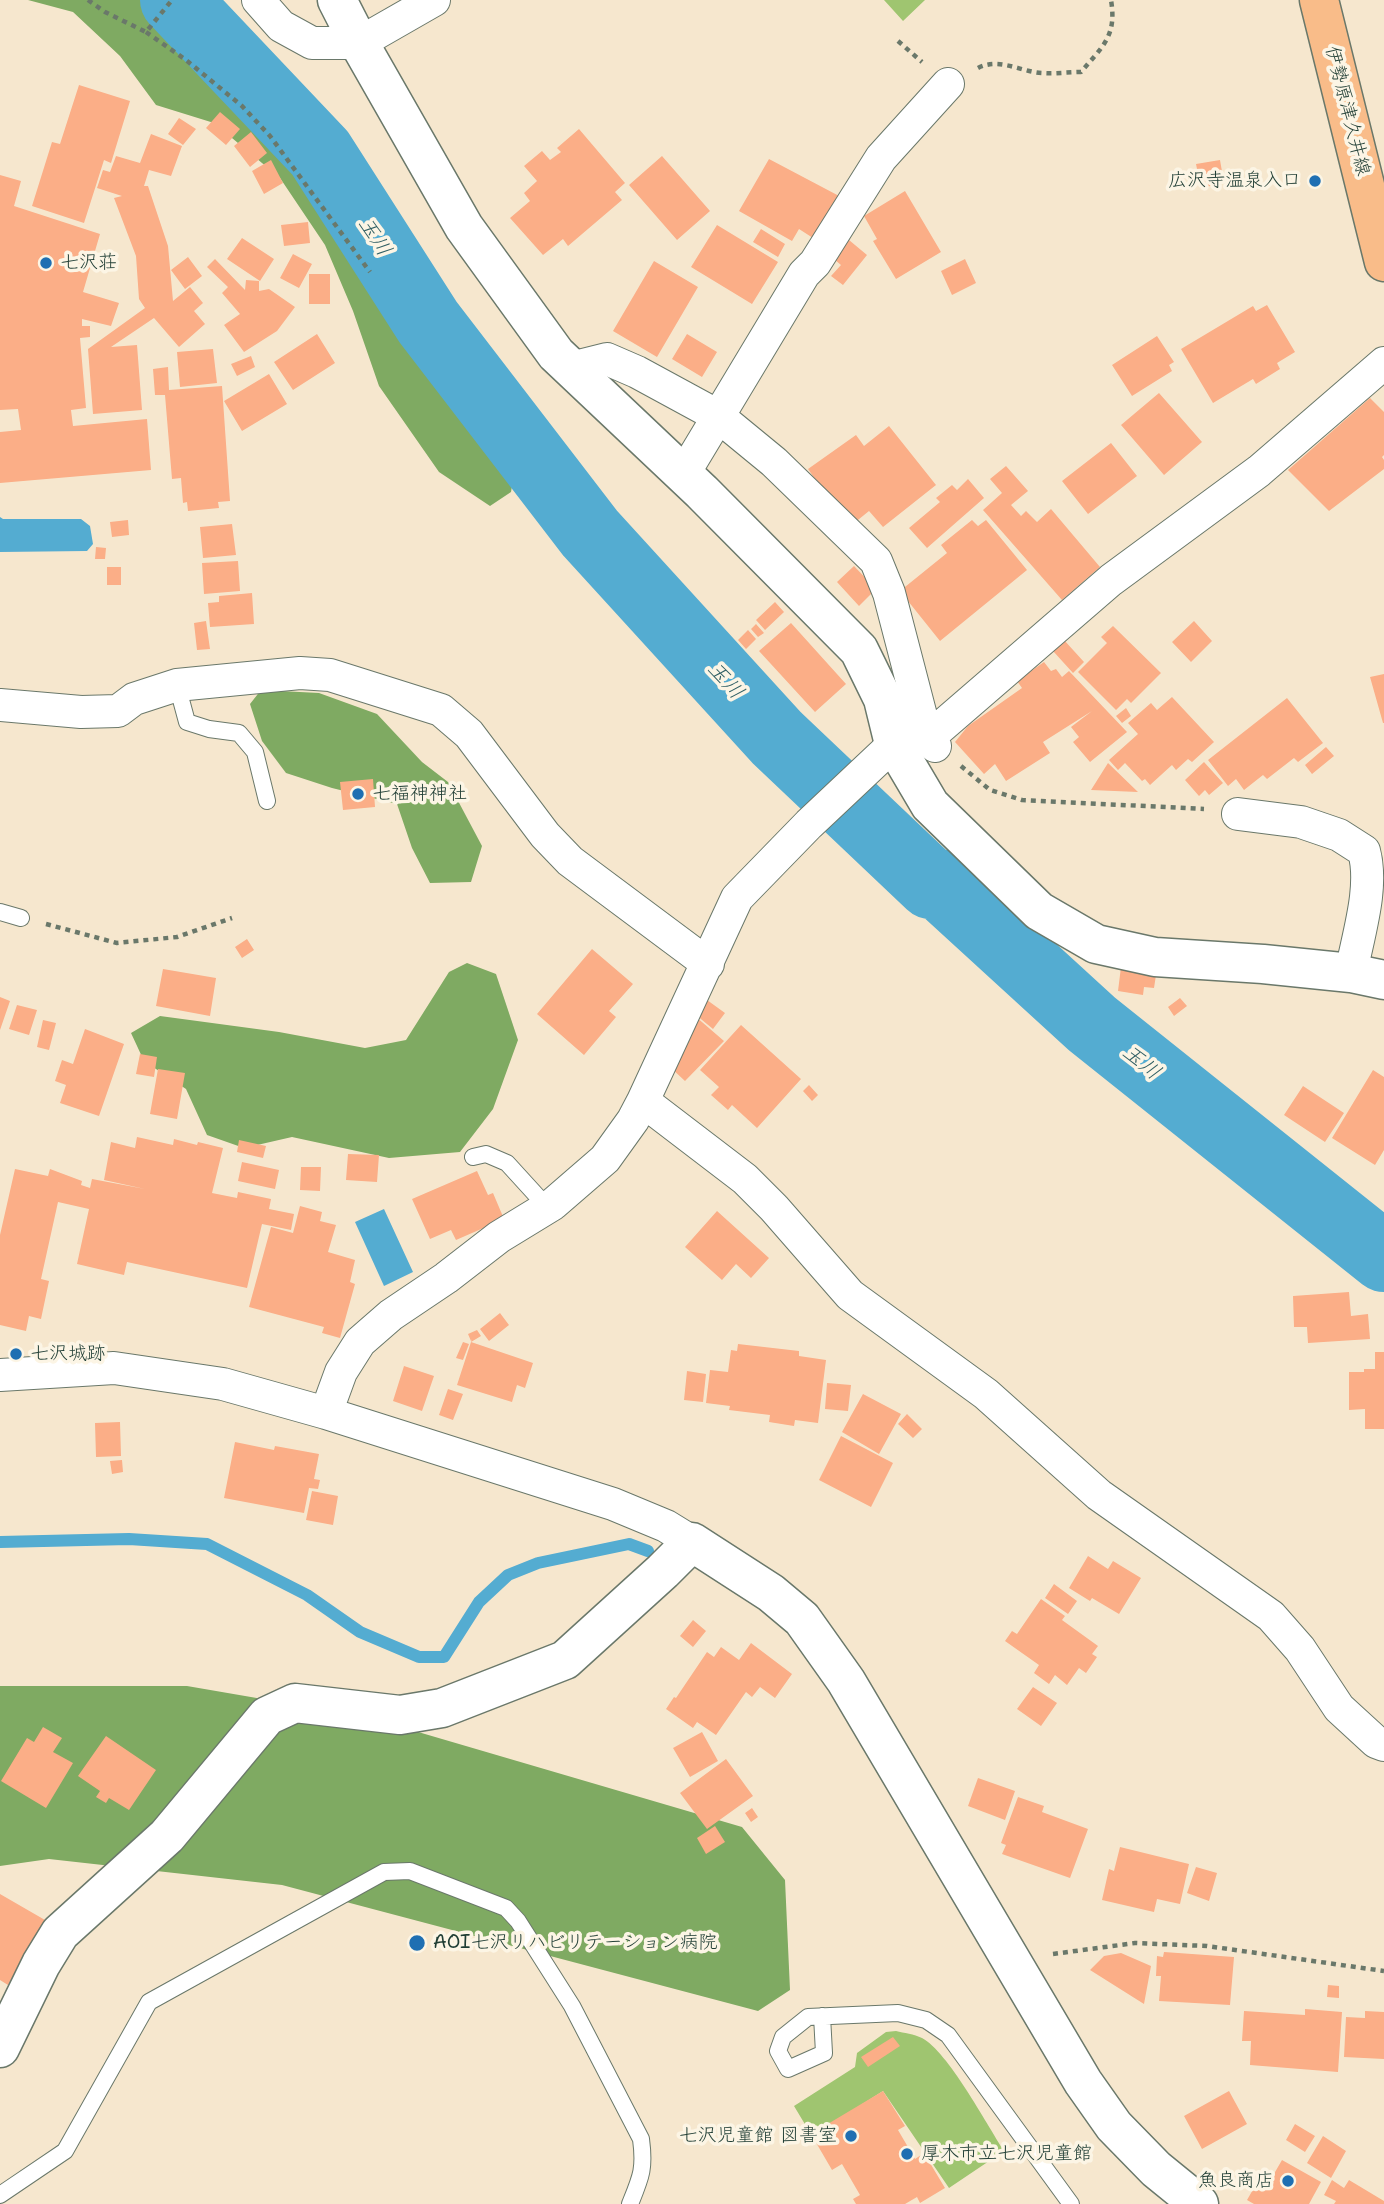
<!DOCTYPE html>
<html>
<head>
<meta charset="utf-8">
<style>
	body { margin:0 }
	canvas { display:block; background:#f6e7ce }
</style>
</head>
<body>
<canvas width="1384" height="2204"></canvas>
<script>
const context = document.querySelector('canvas').getContext('2d');
context.lineJoin = 'round';
function fillPath(path, color) { context.fillStyle = color; context.fill(path, 'evenodd'); }
function stroke(path, color, width, dash) { context.strokeStyle = color; context.lineWidth = width; context.lineCap = dash ? 'butt' : 'round'; context.setLineDash(dash || []); context.stroke(path); }
function write(font, color, halo, rows, align = 'center') {
  context.font = font + ' "Shantell Sans","Klee One",sans-serif'; context.lineWidth = 7; context.setLineDash([]); context.textBaseline = 'middle'; context.strokeStyle = halo; context.fillStyle = color; for (const [text, x, y, turn = 0] of rows) {
    context.save(); context.translate(x, y); context.rotate((+turn || 0) * Math.PI / 180); context.textAlign = isNaN(turn) ? turn : align; if (halo) context.strokeText(text, 0, 0); context.fillText(text, 0, 0); context.restore();
  }
}
const green = new Path2D(`
	M884 0H925L903 21Z
	M896 2031C904 2033 914 2034 922 2038 948 2052 986 2123 1004 2151L949 2188 883 2091 812 2136 794 2106 855 2067 857 2053 886 2032Z`);
const forest = new Path2D(`
	M28 0H169V23L195 65 294 145 327 188 383 274 516 462 511 492 490 506 439 472 379 386 353 311 325 245 280 178 214 123 156 105 120 56 73 12Z
	M261 690 319 693 377 714 422 762 448 782 482 846 471 882 430 883 412 848 397 804 332 788 286 773 262 741 250 704Z
	M467 963 496 974 518 1040 493 1109 460 1152 389 1158 292 1137 244 1148 207 1135 186 1089 144 1061 131 1033 160 1016 279 1032 365 1048 406 1040 449 972Z
	M0 1686H187L367 1717 742 1827 785 1880 790 1990 758 2011 282 1885 49 1859 0 1866Z`);
const water = new Path2D(`
	M0 517 3 519H81L90 526 93 544 87 551 0 552Z
	M384 1209 413 1272 384 1286 355 1222Z`);
const stream = new Path2D(`
	M0 1542 129 1539 207 1544 307 1595 360 1632 419 1657H444L479 1602 508 1575 538 1563 629 1544 648 1551`);
const river = new Path2D(`
	M175 0 320 153 428 322 590 533 777 738 931 884H939L1092 1024 1384 1257`);
const building = new Path2D(`
	M79 85 130 101 111 163 104 160 84 223 32 206 52 142 60 144Z
	M220 112 240 129 226 145 206 128Z
	M179 118 196 129 183 145 168 134Z
	M579 129 625 183 615 192 622 200 568 246 563 239 543 255 510 218 530 201 524 193 537 181 524 166 542 151 550 160 561 152 557 148Z
	M251 132 267 153 250 167 234 146Z
	M151 134 182 146 171 176 149 170 144 186H148L168 246 173 301 190 287 203 303 194 311 205 324 179 347 154 318 111 347 137 345 142 410 93 414 88 349 145 308 139 299 136 256 114 198 122 196 97 188 103 170 110 172 116 156 140 163Z
	M662 156 710 211 677 240 629 185Z
	M769 159 841 197 813 238 799 229 792 241 739 211Z
	M271 160 283 183 264 194 252 171Z
	M1220 160 1224 183 1201 188 1196 164Z
	M0 175 21 181 14 206 100 234 83 292 119 303 111 326 82 319V326H90V337L80 338 86 408 71 410 73 426 147 419 151 470 0 483V432L21 430 18 409 0 410Z
	M905 191 941 252 896 279 873 241 877 239 864 216Z
	M308 222 310 243 284 246 281 225Z
	M717 225 778 262 752 304 691 267Z
	M761 229 785 244 778 257 753 242Z
	M843 235 867 255 843 285 831 276 841 265 828 254Z
	M242 238 274 259 260 281 227 259Z
	M293 254 312 264 299 288 280 278Z
	M188 257 202 276 185 289 171 270Z
	M215 259 245 290 246 280 259 281V291L269 289 295 307 277 331 244 352 224 325 240 314 222 293 228 287 207 267Z
	M965 259 976 283 952 295 941 271Z
	M654 261 698 287 657 357 613 331Z
	M309 274H330V304H309Z
	M1267 305 1295 352 1277 363 1280 369 1256 384 1253 379 1213 403 1181 349 1253 306 1256 311Z
	M317 334 335 363 293 390 274 362Z
	M687 334 717 352 702 377 672 359Z
	M1157 336 1174 362 1169 365 1172 371 1132 396 1112 365Z
	M213 349 217 383 180 387 177 352Z
	M251 356 255 367 237 376 231 364Z
	M168 367 169 390 222 386 230 501 218 502 219 508 188 511 187 502 183 503 181 478 172 479 165 395H155L153 369Z
	M269 374 287 404 242 431 224 401Z
	M1159 393 1202 442 1164 475 1121 425Z
	M1370 398 1384 412V455L1382 457 1384 460V469L1329 511 1288 470Z
	M889 426 936 485 883 527 869 511 853 524 830 494 827 496 808 469 856 435 864 446Z
	M1111 443 1137 476 1088 514 1062 481Z
	M1006 466 1028 491 1011 505 1021 516 1026 511 1037 522 1051 509 1100 567 1062 600 983 510 1002 493 990 479Z
	M968 479 984 498 927 548 909 528 940 502 936 498 952 485 957 490Z
	M128 520 129 535 112 537 110 522Z
	M972 520 978 526 986 520 1027 570 940 641 900 591 947 553 941 545Z
	M232 524 236 555 203 558 200 527Z
	M96 547 106 548 105 559H95Z
	M238 561 240 591 204 594 202 563Z
	M854 566 876 589 859 606 837 582Z
	M107 567H121V585H107Z
	M252 593 254 624 210 627 208 603 219 602V596Z
	M775 602 784 612 765 630 756 620Z
	M206 621 210 649 197 650 194 623Z
	M1194 621 1212 641 1191 662 1172 642Z
	M791 623 846 684 815 712 759 651Z
	M756 624 764 633 758 637 751 629Z
	M1113 626 1161 673 1131 703 1127 699 1116 710 1078 672 1107 643 1101 637Z
	M748 630 756 639 746 649 738 640Z
	M1064 640 1084 662 1073 673 1053 651Z
	M1044 662 1051 671 1056 669 1062 677 1069 671 1127 732 1090 762 1073 742 1079 737 1071 727 1092 711 1043 742 1050 753 1006 781 995 764 984 774 955 742 968 726 1022 688 1017 681Z
	M1384 674V723H1383L1370 677Z
	M1172 697 1214 742 1192 762 1188 759 1176 770 1172 765 1150 785 1145 779 1142 781 1125 763 1118 770 1109 760 1138 734 1128 723 1151 703 1157 710Z
	M1287 698 1323 743 1298 762 1294 758 1267 779 1263 775 1244 790 1236 779 1228 786 1208 760Z
	M1126 708 1131 716 1122 723 1116 716Z
	M1326 747 1334 756 1312 774 1305 765Z
	M1204 762 1223 783 1209 795 1205 790 1199 796 1185 780Z
	M1108 763 1138 792 1091 790Z
	M373 779 375 807 343 810 340 782Z
	M247 939 254 950 242 958 235 947Z
	M592 949 633 984 609 1011 616 1017 584 1055 537 1014Z
	M1121 967 1156 975 1154 988 1144 987 1143 995 1118 991Z
	M163 969 216 978 210 1016 156 1006Z
	M0 997 10 1001 0 1030Z
	M1180 998 1187 1006 1174 1016 1168 1007Z
	M707 1000 725 1013 713 1029 696 1015Z
	M17 1005 37 1010 29 1035 9 1029Z
	M695 1016 724 1041 685 1081 670 1067Z
	M43 1020 56 1023 49 1050 37 1047Z
	M741 1025 801 1079 757 1128 732 1105 728 1110 711 1095 719 1087 700 1070Z
	M85 1029 124 1044 99 1116 60 1103 66 1085 55 1081 62 1060 73 1064Z
	M140 1054 157 1057 154 1077 136 1074Z
	M158 1069 185 1073 177 1119 150 1114Z
	M1373 1070 1384 1077V1150L1375 1165 1332 1138Z
	M809 1085 818 1095 812 1101 803 1091Z
	M1303 1086 1344 1113 1325 1142 1284 1115Z
	M137 1137 173 1145 174 1139 197 1145 198 1142 223 1148 212 1193 237 1198 238 1192 271 1199 269 1209 294 1214 291 1230 262 1224 247 1288 127 1262 124 1275 77 1264 89 1209 58 1202 41 1279 49 1281 41 1319 29 1316 26 1331 0 1325V1235L15 1169 48 1176 50 1169 82 1181 81 1185 90 1188 92 1179 145 1189 104 1180 111 1142 135 1148Z
	M239 1140 266 1146 263 1158 237 1152Z
	M348 1154 379 1155 377 1182 346 1180Z
	M242 1162 279 1170 275 1189 238 1181Z
	M301 1167H321L320 1191 300 1190Z
	M477 1171 488 1195 493 1193 504 1219 456 1240 451 1230 430 1239 412 1199Z
	M300 1206 322 1212 320 1221 336 1225 328 1252 355 1260 350 1282 355 1284 340 1338 322 1333 324 1327 249 1307 271 1227 293 1233Z
	M717 1211 769 1258 751 1278 736 1264 722 1280 685 1247Z
	M1349 1292 1351 1316 1368 1314 1370 1339 1308 1343 1307 1327H1294L1293 1296Z
	M500 1313 509 1325 489 1341 480 1329Z
	M477 1330 481 1336 471 1342 472 1339 471 1341 468 1334Z
	M463 1342 469 1344 463 1360 456 1358Z
	M471 1342 533 1363 525 1388 517 1385 512 1402 457 1385Z
	M738 1344 799 1351V1356L826 1360 818 1423 795 1420 794 1426 769 1422 770 1415 729 1410 730 1406 706 1403 710 1370 728 1372 731 1350 737 1351Z
	M1375 1352H1384V1429H1365V1409L1349 1410V1372H1364V1369H1375Z
	M404 1366 434 1376 422 1411 393 1401Z
	M687 1371 706 1374 703 1402 684 1400Z
	M827 1383 851 1385 848 1411 825 1409Z
	M448 1389 463 1394 453 1420 439 1415Z
	M863 1394 901 1414 879 1454 842 1432Z
	M907 1414 922 1429 913 1438 898 1424Z
	M120 1422 121 1456 96 1457 95 1423Z
	M841 1436 893 1463 871 1507 819 1480Z
	M235 1442 274 1450 275 1446 319 1454 314 1479 320 1480 318 1489 309 1488 304 1513 224 1498Z
	M122 1460 123 1472 112 1474 110 1461Z
	M312 1491 338 1496 333 1525 306 1520Z
	M1088 1556 1108 1569 1113 1561 1141 1578 1119 1614 1092 1598 1090 1601 1069 1588Z
	M1054 1584 1077 1601 1068 1614 1045 1598Z
	M1041 1599 1065 1616 1062 1620 1098 1646 1092 1654 1097 1657 1086 1673 1079 1668 1067 1685 1055 1675 1049 1684 1034 1673 1039 1665 1005 1641 1012 1631 1017 1634Z
	M693 1620 706 1631 693 1647 680 1636Z
	M751 1643 792 1674 775 1698 760 1687 752 1697 746 1692 716 1735 697 1722 693 1728 666 1709 674 1697 676 1698 707 1652 714 1657 721 1647 739 1660Z
	M1033 1687 1057 1703 1041 1726 1017 1709Z
	M43 1727 62 1738 53 1752 73 1763 46 1808 1 1781 27 1738 34 1742Z
	M702 1732 718 1761 690 1777 673 1748Z
	M106 1736 156 1770 129 1810 109 1798 106 1803 96 1797 100 1791 78 1776Z
	M726 1759 753 1796 707 1829 680 1793Z
	M978 1778 1015 1791 1005 1820 968 1806Z
	M1018 1797 1044 1806 1042 1812 1088 1829 1070 1878 1002 1854 1006 1845 1001 1843Z
	M752 1808 758 1817 751 1822 745 1813Z
	M715 1826 725 1842 706 1854 697 1838Z
	M1120 1847 1189 1864 1180 1904 1157 1899 1154 1912 1102 1900 1109 1869 1114 1871Z
	M1196 1867 1217 1873 1209 1901 1187 1893Z
	M0 1894 45 1920 8 1985 0 1980Z
	M1164 1952 1234 1957 1230 2005 1159 2001 1161 1976H1156L1157 1956 1163 1957Z
	M1121 1953 1151 1966 1144 2004 1090 1970 1104 1956Z
	M1328 1985 1339 1986V1998L1327 1997Z
	M1305 2009 1342 2012 1338 2072 1250 2065 1251 2041H1242L1244 2011 1305 2015Z
	M1365 2011 1384 2012V2059L1344 2057 1346 2017 1365 2018Z
	M893 2037 900 2046 868 2067 861 2057Z
	M883 2091 905 2126 898 2130 915 2159 924 2153 945 2188 920 2203 917 2197 905 2204H856L853 2199 860 2195 842 2164 832 2170 811 2134Z
	M1229 2091 1247 2124 1202 2149 1184 2116Z
	M1295 2124 1315 2136 1305 2152 1286 2140Z
	M1323 2136 1346 2151 1331 2178 1307 2163Z
	M1282 2160 1321 2182 1309 2204H1254L1247 2200 1262 2174 1271 2179Z
	M1332 2180 1344 2188 1349 2180 1384 2201V2204H1334L1336 2201 1324 2195Z`);
const path = new Path2D(`
	M88 0 105 12 146 32 172 0
	M146 32 186 60 242 106 270 136 370 272
	M898 41 922 62
	M978 68C999 57 1021 72 1042 73 1055 74 1068 72 1081 72 1103 46 1117 36 1111 0
	M961 766 990 790 1022 800 1204 809
	M46 924 117 943 177 937 232 918
	M1053 1954 1135 1943 1207 1946 1384 1971`);
const service = new Path2D(`
	M177 685 187 722 209 729 239 733 255 752 267 801
	M0 912 21 918
	M473 1157 486 1154 507 1163 548 1208
	M822 2016 824 2053 788 2069 778 2051 783 2037 808 2017 898 2013 926 2020 948 2035 1071 2204
	M0 2195 65 2151 149 2002 384 1872 410 1871 506 1908 518 1921 572 2006 641 2139C645 2169 641 2177 630 2204`);
const minor = new Path2D(`
	M258 0 281 26 312 43H359L434 0
	M571 368 607 359 637 372 718 416 774 462 876 561 889 593 927 739 935 746
	M683 475 804 274 815 263 881 158 948 84
	M0 705 81 712 118 711 134 699 177 685 300 673 330 675 441 710 469 734 545 835 570 861 708 964
	M1238 814 1301 822 1339 835 1364 851C1374 888 1358 935 1351 973
	M643 1101 745 1179 774 1208 850 1295 986 1394 1099 1495 1271 1616 1300 1649 1339 1708 1376 1742 1384 1745
	M0 1375 114 1368 223 1384 326 1413 613 1504 666 1526 692 1542
	M326 1413 341 1372 360 1342 391 1315 446 1278 499 1237 553 1204 605 1159 633 1120 643 1101 737 898 809 824 894 744 927 739 1111 580 1259 471 1384 363`);
const tertiary = new Path2D(`
	M337 0 359 43 464 227 556 354 702 492 859 650 883 699 894 744 930 805 1039 911 1096 944 1155 957 1263 964 1351 973 1384 980
	M0 2048 41 1964 60 1933 167 1836 267 1716 295 1703 400 1715 442 1708 565 1660 663 1571 692 1542 771 1593 802 1619 846 1681 1083 2082 1114 2126 1156 2169 1199 2204`);
const primary = new Path2D(`
	M1319 0 1384 262`);
const markers = [
	[1315,181,7,"#1f6fb2"],
	[46,263,7,"#1f6fb2"],
	[358,794,7,"#1f6fb2"],
	[16,1354,7,"#1f6fb2"],
	[417,1943,9,"#1f6fb2"],
	[851,2136,7,"#1f6fb2"],
	[907,2154,7,"#1f6fb2"],
	[1288,2181,7,"#1f6fb2"]
];
const streetNames = [
	["伊勢原津久井線",1347,111,76]
];
const poiNames = [
	["広沢寺温泉入口",1301,181,"right"],
	["七沢荘",60,263],
	["七福神神社",372,794],
	["七沢城跡",30,1354],
	["AOI七沢リハビリテーション病院",433,1943],
	["七沢児童館 図書室",837,2136,"right"],
	["厚木市立七沢児童館",921,2154],
	["魚良商店",1274,2181,"right"]
];
const waterNames = [
	["玉川",374,237,57],
	["玉川",725,681,48],
	["玉川",1141,1063,39]
];
fillPath(green, '#9fc570');
fillPath(forest, '#7faa62');
fillPath(water, '#54acd1');
stroke(stream, '#54acd1', 12);
stroke(river, '#54acd1', 70);
fillPath(building, '#fbae87');
stroke(service, '#6a786a', 18);
stroke(minor, '#6a786a', 34);
stroke(tertiary, '#6a786a', 41);
stroke(primary, '#6a786a', 41);
stroke(path, '#6a786a', 4.5, [5, 5]);
stroke(service, '#fff', 16);
stroke(minor, '#fff', 32);
stroke(tertiary, '#fff', 38);
stroke(primary, '#f9bc89', 38);
for (const [x, y, r, color] of markers) { const dot = new Path2D(); dot.arc(x, y, r, 0, 2 * Math.PI); context.fillStyle = color; context.fill(dot); stroke(dot, '#fcf5e5', 2.5); }
write('19px', '#1f3d34', '#fcf5e5', streetNames);
write('19px', '#1f3d34', '#fcf5e5', poiNames, 'left');
write('italic 21px', '#2f5e63', '#fcf5e5', waterNames);
</script>
</body>
</html>
